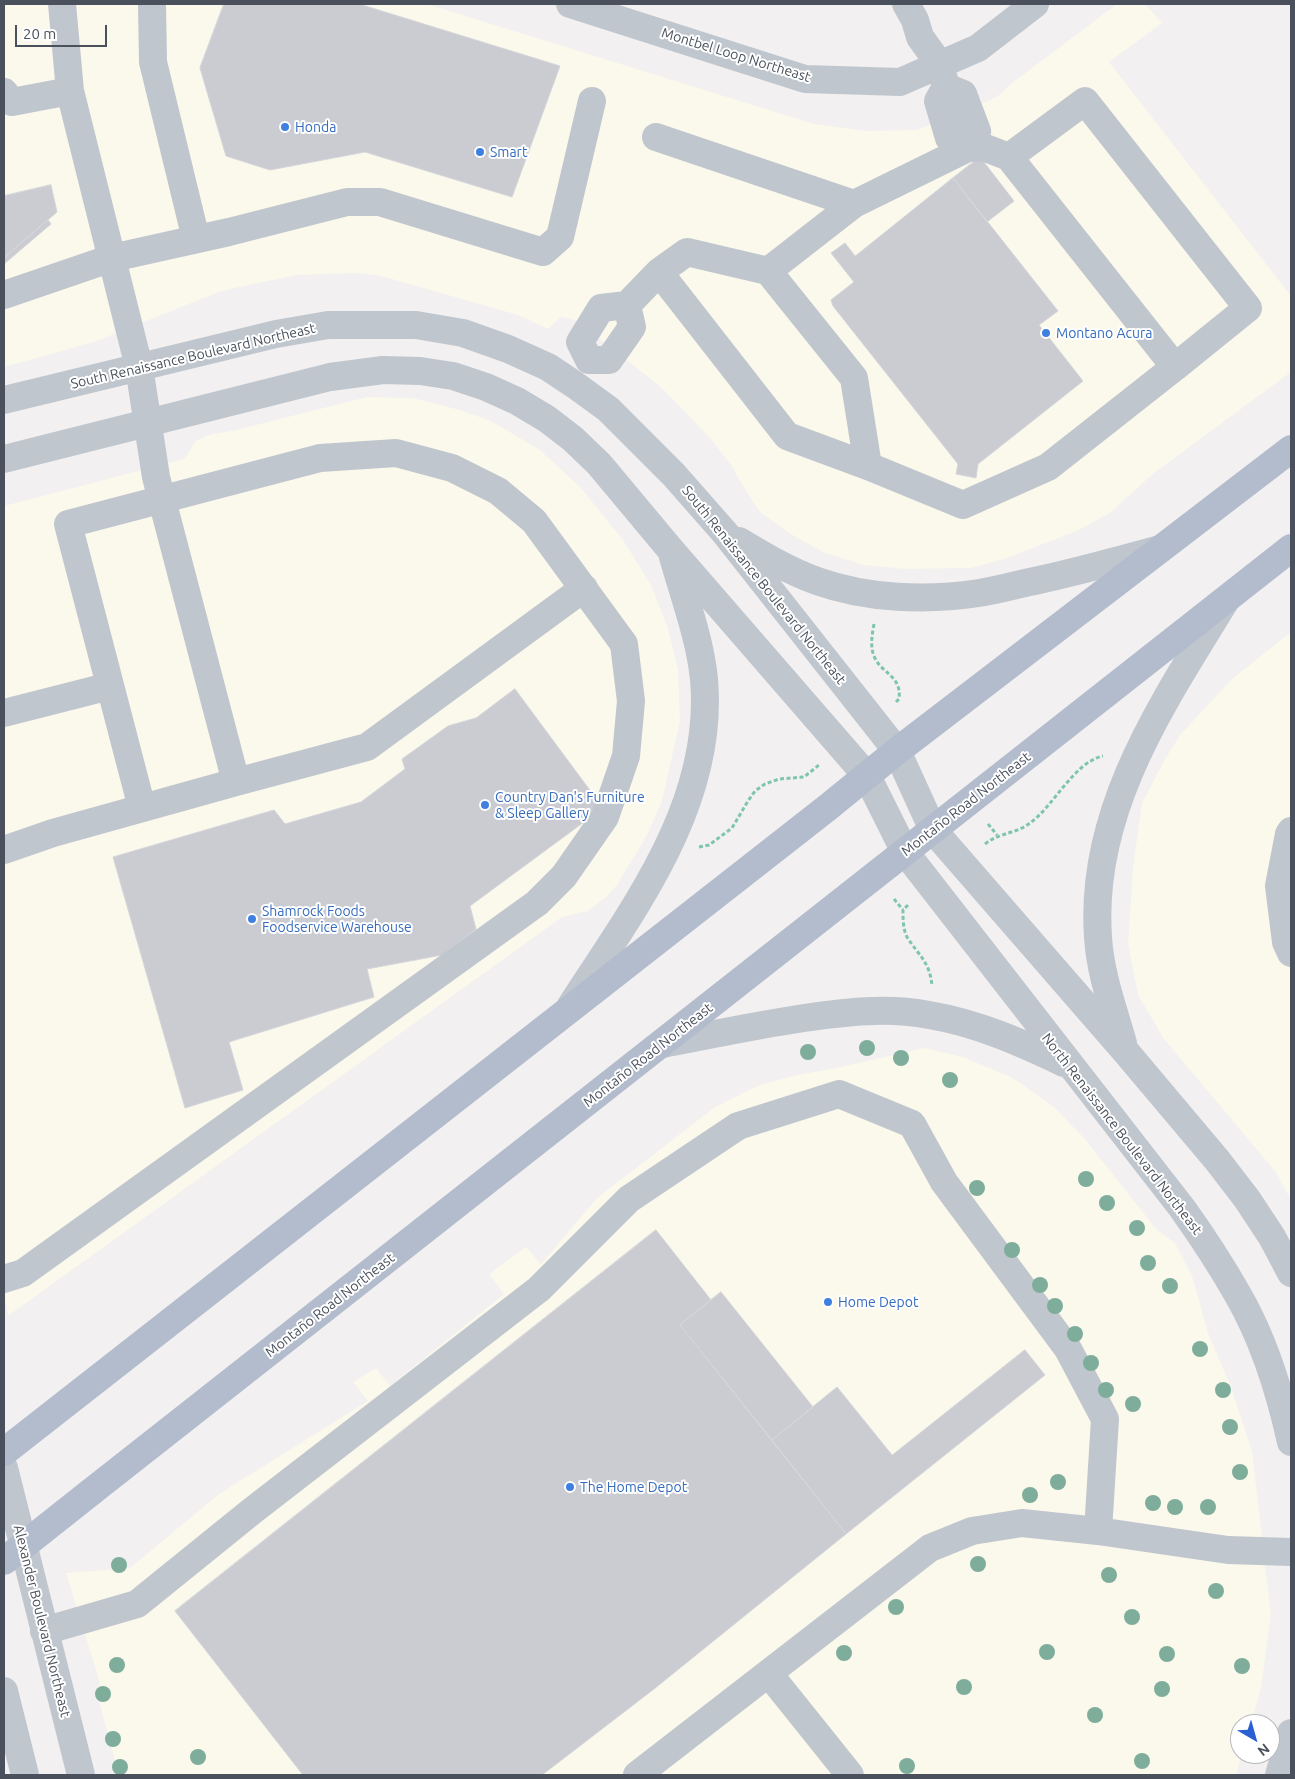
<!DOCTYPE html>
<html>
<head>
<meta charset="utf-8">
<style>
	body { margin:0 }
	#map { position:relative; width:1295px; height:1779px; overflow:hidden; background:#f2f0f0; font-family:Ubuntu,sans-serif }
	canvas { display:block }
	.frame { position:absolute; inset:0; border:5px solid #4a515c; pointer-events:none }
	.north { position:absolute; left:1230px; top:1714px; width:50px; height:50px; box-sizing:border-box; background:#fff; border:1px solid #b7b9be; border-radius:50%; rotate:142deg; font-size:14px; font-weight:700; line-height:20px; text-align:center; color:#4a515c }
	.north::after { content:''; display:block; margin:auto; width:18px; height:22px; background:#2b60d2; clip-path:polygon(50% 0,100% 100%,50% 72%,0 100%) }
	.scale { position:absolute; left:15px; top:25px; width:92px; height:22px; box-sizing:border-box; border:2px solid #4a515c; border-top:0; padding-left:6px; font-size:15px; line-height:18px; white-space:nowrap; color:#4a515c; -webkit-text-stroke:4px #fff; paint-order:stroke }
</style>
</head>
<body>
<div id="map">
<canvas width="1295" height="1779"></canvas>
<div class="frame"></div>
<div class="north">N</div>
<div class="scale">20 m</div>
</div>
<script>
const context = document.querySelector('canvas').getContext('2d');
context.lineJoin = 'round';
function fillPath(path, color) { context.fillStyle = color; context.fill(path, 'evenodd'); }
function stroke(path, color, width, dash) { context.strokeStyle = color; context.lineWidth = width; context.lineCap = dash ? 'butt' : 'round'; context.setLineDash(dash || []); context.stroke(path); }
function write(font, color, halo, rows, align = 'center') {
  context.font = font + ' Ubuntu,sans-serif'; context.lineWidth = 4; context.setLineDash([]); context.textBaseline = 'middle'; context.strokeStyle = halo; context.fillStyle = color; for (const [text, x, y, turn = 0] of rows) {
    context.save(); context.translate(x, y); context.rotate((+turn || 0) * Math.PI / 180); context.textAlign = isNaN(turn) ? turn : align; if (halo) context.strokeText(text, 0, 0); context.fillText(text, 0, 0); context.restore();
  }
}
const commercial = new Path2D(`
	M4 4H427L814 124 866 131 917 130 997 97 1012 83 1117 4H1145L1162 23 1109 62 1291 296V372L1154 473 1110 513 1077 531 1004 559 971 568 906 569 863 565 823 552 794 536 761 513 749 496 731 465 710 438 661 387 575 320 561 317 548 329 518 315 381 276 358 273 296 275 221 291 94 342 4 367Z
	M367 397 413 398 460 410 491 421 540 450 581 488 623 540 652 587 668 629 678 669 680 721 662 801 647 835 617 885 606 897 588 911 562 917 8 1316 4 1291V506L184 459 196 441 208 435 236 430Z
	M1291 632V1200L1275 1171 1164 1039 1138 995 1128 943 1133 867 1142 803 1164 761 1180 735 1232 679Z
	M924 1048 963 1057 1013 1078 1054 1107 1084 1138 1157 1230 1175 1243 1192 1276 1208 1333 1231 1387 1252 1451 1271 1615 1261 1687 1251 1724H1240V1754H1242L1236 1775H119L96 1690 100 1683 66 1573 130 1568 219 1494 368 1401 353 1382 376 1368 390 1386 504 1294 489 1274 526 1247 541 1264 597 1198 715 1107 757 1086 793 1076 841 1067Z`);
const building = new Path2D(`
	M224 4H359L560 66 512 197 365 152 270 170 226 156 200 68Z
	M980 157 1014 201 987 222 953 178Z
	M953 178 1058 311 1039 325 1083 381 978 464 976 478 956 474 958 464 833 306 831 300 854 282 831 253 845 243 855 256Z
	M51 185 57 212 4 258V196Z
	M48 220 51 224 4 264V258Z
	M515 689 603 808 470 906 476 929 442 955 367 969 374 997 229 1042 243 1090 185 1108 113 857 274 810 285 824 361 802 405 769 402 759 448 726 476 718Z
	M656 1230 711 1300 680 1325 846 1534 654 1689 542 1775H303L175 1611Z
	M721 1292 813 1407 772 1440 680 1325Z
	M1025 1350 1045 1375 846 1534 772 1440 837 1387 892 1455Z`);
const path = new Path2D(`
	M874 624C872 635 870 646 874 656 881 674 902 675 899 699L896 702
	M988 824 997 835
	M985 844C1000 832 1016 834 1030 823 1054 806 1074 762 1103 756
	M699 847 709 845 732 828 748 801 755 791 765 784 779 779 804 777 819 765
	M894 899 903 910
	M908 905 903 910C903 919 903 929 907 937 919 956 930 962 932 986`);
const minor = new Path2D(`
	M152 4 153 62 196 239
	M570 4 805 79 900 82 978 48 1035 4
	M906 4 915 20 920 37 940 65 946 87 938 101 949 138 966 143
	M946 87 963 94 977 131 966 143
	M4 92 12 102 70 91 62 4
	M656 137 854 204
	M1009 157 1085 101 1248 308 1175 367
	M768 271 854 378 868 466
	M4 295 112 258 229 232 347 202H380L543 252 560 237 592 101
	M589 360 580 342 601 308 627 305 659 272 687 252 768 271 854 204 968 148 983 147 1009 157 1175 367 1048 467 963 505 868 466 787 436 659 272
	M589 360H609L632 327 627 305
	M4 400 276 334 328 325H416L463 333 508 349 548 367 575 385 608 409 674 475 725 533 897 751 933 830 1126 1052 1217 1160 1247 1199 1272 1237 1291 1273
	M4 459 330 377 383 370 420 371 453 376 486 387 517 401 547 419 573 439 599 464 670 549 867 776 905 852 1182 1208C1202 1236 1221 1265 1238 1295 1264 1340 1280 1392 1291 1442
	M739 541C764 556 789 571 817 581 867 599 927 601 979 593 999 590 1019 584 1039 580 1080 571 1120 560 1160 549
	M4 713 110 686
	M236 782 367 747 584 588
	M1291 831 1289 834 1279 886 1286 942 1291 953
	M4 850 53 833 236 782 156 477 139 367 70 91
	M570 1007C634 908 715 803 704 679 700 639 684 596 673 557
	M1123 1043C1113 1008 1100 973 1098 937 1089 810 1163 703 1226 600
	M663 1044C710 1035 757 1025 804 1018 846 1012 887 1007 929 1015 977 1023 1020 1042 1064 1063
	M4 1279 23 1273 537 903 564 876 605 817 626 756 631 701 624 644 534 521 498 491 452 468 396 453 320 458 68 524 142 808
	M4 1468 81 1775
	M44 1631 137 1604 252 1511 539 1289 629 1199 738 1126 839 1094 912 1124 944 1182 1068 1349 1105 1419 1098 1531
	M769 1674 850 1775
	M4 1691 25 1775
	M637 1775 930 1548 972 1531 1022 1523 1098 1531 1228 1550 1291 1552
	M1279 1775 1291 1733`);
const major = new Path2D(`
	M4 1452 827 808 897 751 1291 449
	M91 1492 1291 548`);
const majorBridge = new Path2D(`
	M4 1561 91 1492`);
const trees = [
	[867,1048],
	[808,1052],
	[901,1058],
	[950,1080],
	[1086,1179],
	[977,1188],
	[1107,1203],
	[1137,1228],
	[1012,1250],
	[1148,1263],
	[1040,1285],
	[1170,1286],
	[1055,1306],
	[1075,1334],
	[1200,1349],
	[1091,1363],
	[1106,1390],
	[1223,1390],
	[1133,1404],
	[1230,1427],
	[1240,1472],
	[1058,1482],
	[1030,1495],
	[1153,1503],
	[1175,1507],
	[1208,1507],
	[978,1564],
	[119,1565],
	[1109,1575],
	[1216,1591],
	[896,1607],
	[1132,1617],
	[1047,1652],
	[844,1653],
	[1167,1654],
	[117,1665],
	[1242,1666],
	[964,1687],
	[1162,1689],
	[103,1694],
	[1095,1715],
	[113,1739],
	[198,1757],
	[1142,1761],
	[907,1766],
	[120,1767]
];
const markers = [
	[285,127,5,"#3f7fe0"],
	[480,152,5,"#3f7fe0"],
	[1046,333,5,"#3f7fe0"],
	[485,805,5,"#3f7fe0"],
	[252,919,5,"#3f7fe0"],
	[828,1302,5,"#3f7fe0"],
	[570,1487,5,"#3f7fe0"]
];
const streetNames = [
	["Montbel Loop Northeast",736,55,17],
	["South Renaissance Boulevard Northeast",193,356,-13],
	["South Renaissance Boulevard Northeast",764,585,51],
	["Montaño Road Northeast",966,804,-38],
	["Montaño Road Northeast",648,1055,-38],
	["North Renaissance Boulevard Northeast",1122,1134,52],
	["Montaño Road Northeast",330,1305,-38],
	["Alexander Boulevard Northeast",42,1621,76]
];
const shopNames = [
	["Honda",295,127],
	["Smart",490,152],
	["Montano Acura",1056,333],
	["Country Dan's Furniture",495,797],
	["& Sleep Gallery",495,813],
	["Shamrock Foods",262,911],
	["Foodservice Warehouse",262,927],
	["Home Depot",838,1302],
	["The Home Depot",580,1487]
];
fillPath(commercial, '#fbf8ec');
fillPath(building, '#cbccd2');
stroke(building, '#d5d6db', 1);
stroke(path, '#7ec6ab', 3, [4, 2.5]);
stroke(minor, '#c0c6cd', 28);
stroke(major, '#b3bccc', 28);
stroke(majorBridge, '#b3bccc', 28);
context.fillStyle = '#7ead9b';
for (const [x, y] of trees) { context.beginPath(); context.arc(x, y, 8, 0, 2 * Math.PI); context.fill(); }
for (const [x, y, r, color] of markers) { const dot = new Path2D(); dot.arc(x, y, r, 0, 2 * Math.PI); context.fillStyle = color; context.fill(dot); stroke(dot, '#fff', 2); }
write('14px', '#4a515c', '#fff', streetNames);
write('14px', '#366cbe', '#fff', shopNames, 'left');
</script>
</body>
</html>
